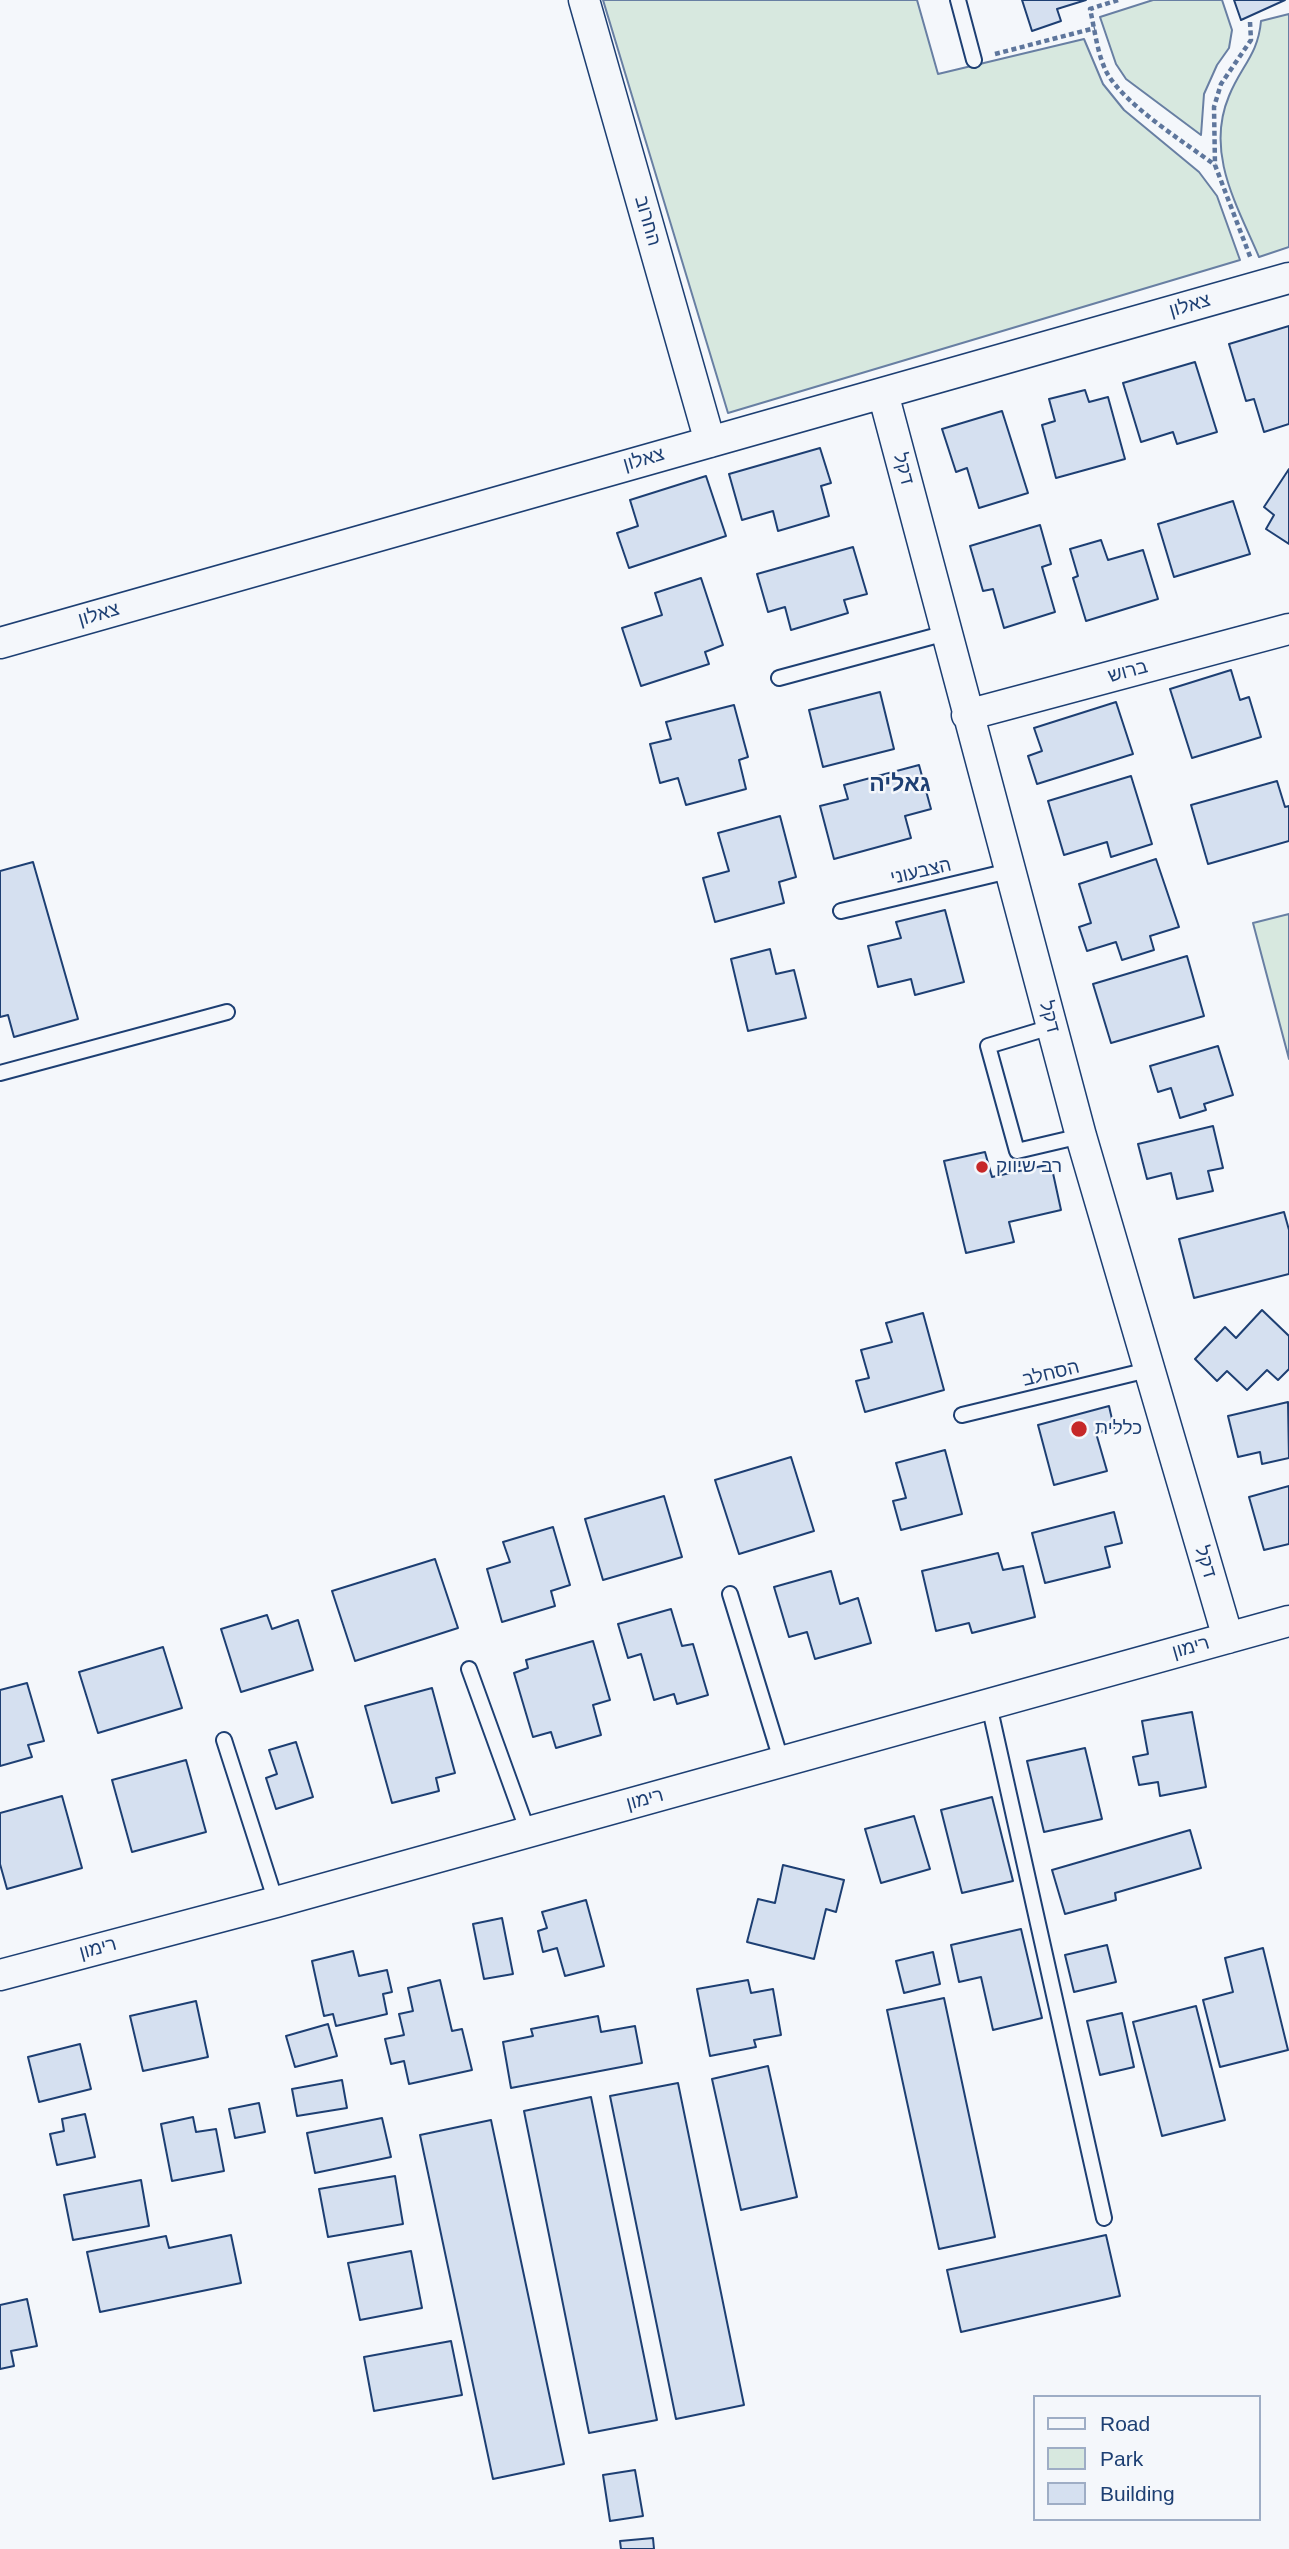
<!DOCTYPE html>
<html>
<head>
<meta charset="utf-8">
<style>
	body { margin:0 }
	#map { position:relative; width:1289px; height:2549px; overflow:hidden; background:#f4f7fb; font-family:Arial,sans-serif }
	canvas { display:block }
	.legend { position:absolute; left:1033px; top:2395px; width:228px; height:126px; box-sizing:border-box; background:#f4f7fb; border:2px solid #9eadc5; margin:0; padding:9px 12px; list-style:none; font-size:21px; color:#1d3f73 }
	.legend li { display:flex; align-items:center; gap:14px; height:35px }
	.legend b { width:35px; border:2px solid #9eadc5 }
</style>
</head>
<body>
<div id="map">
<canvas width="1289" height="2549"></canvas>
<ul class="legend">
<li><b style="height:9px;background:#f4f7fb"></b>Road</li>
<li><b style="height:19px;background:#d7e8df"></b>Park</li>
<li><b style="height:19px;background:#d5e0f0"></b>Building</li>
</ul>
</div>
<script>
const context = document.querySelector('canvas').getContext('2d');
context.lineJoin = 'round';
function fillPath(path, color) { context.fillStyle = color; context.fill(path, 'evenodd'); }
function stroke(path, color, width, dash) { context.strokeStyle = color; context.lineWidth = width; context.lineCap = dash ? 'butt' : 'round'; context.setLineDash(dash || []); context.stroke(path); }
function write(font, color, halo, rows, align = 'center') {
  context.font = font + ' Arial,"Noto Sans Hebrew",sans-serif'; context.lineWidth = 5; context.setLineDash([]); context.textBaseline = 'middle'; context.strokeStyle = halo; context.fillStyle = color; for (const [text, x, y, turn = 0] of rows) {
    context.save(); context.translate(x, y); context.rotate((+turn || 0) * Math.PI / 180); context.textAlign = isNaN(turn) ? turn : align; if (halo) context.strokeText(text, 0, 0); context.fillText(text, 0, 0); context.restore();
  }
}
const green = new Path2D(`
	M603 0H917L938 74 1084 39 1103 84 1124 110 1199 172 1217 196 1240 260 728 413Z
	M1153 0H1222L1232 30 1229 48 1217 65 1204 94 1201 135 1126 79 1116 64 1100 17Z
	M1289 14V247L1259 257C1237 205 1205 153 1229 96 1241 66 1258 55 1261 21Z
	M1289 914V1059L1253 923Z`);
const building = new Path2D(`
	M1022 0H1086L1057 9 1061 21 1032 31Z
	M1234 0H1285L1241 20Z
	M1289 326V424L1264 432 1254 399 1246 401 1229 344Z
	M1195 362 1217 432 1177 444 1173 432 1141 442 1123 383Z
	M1085 390 1089 402 1108 397 1125 459 1056 478 1042 425 1055 421 1049 399Z
	M1002 411 1028 493 979 508 967 468 956 472 942 429Z
	M820 448 831 483 821 486 829 516 778 531 773 511 742 520 729 474Z
	M1289 469V544L1266 529 1274 515 1264 507Z
	M706 476 726 536 629 568 617 533 638 526 630 500Z
	M1233 501 1250 554 1174 577 1158 524Z
	M1040 525 1051 564 1042 567 1055 612 1004 628 993 589 983 591 970 546Z
	M1101 540 1108 560 1143 550 1158 599 1086 621 1073 578 1078 576 1070 549Z
	M853 547 867 594 844 600 848 613 791 630 785 607 768 612 757 574Z
	M701 578 723 645 705 652 709 664 641 686 622 628 662 615 655 593Z
	M1231 670 1240 700 1249 697 1261 737 1192 758 1170 689Z
	M880 692 894 749 823 767 809 710Z
	M1116 702 1133 754 1037 784 1028 756 1042 751 1034 728Z
	M734 705 748 757 739 760 746 789 686 805 678 778 660 783 650 744 671 739 666 722Z
	M919 765 931 809 905 816 911 838 834 859 820 806 848 799 844 785Z
	M1131 776 1152 844 1111 857 1107 842 1064 855 1048 801Z
	M1277 781 1285 807 1289 806V841L1208 864 1191 805Z
	M780 816 796 877 779 882 784 903 715 922 703 878 729 871 718 833Z
	M1156 859 1179 927 1150 936 1154 950 1122 960 1116 942 1087 951 1079 927 1091 923 1079 884Z
	M33 862 78 1019 14 1037 8 1015 0 1017V871Z
	M945 910 964 982 915 995 911 979 878 987 868 946 901 938 896 922Z
	M770 949 776 974 794 970 806 1018 748 1031 731 959Z
	M1187 956 1204 1016 1111 1043 1093 984Z
	M1218 1046 1233 1095 1204 1104 1206 1110 1180 1118 1171 1088 1158 1092 1150 1066Z
	M1213 1126 1223 1168 1208 1171 1213 1191 1177 1199 1171 1173 1147 1179 1138 1144Z
	M985 1152 992 1177 1051 1164 1061 1210 1009 1222 1014 1242 966 1253 944 1161Z
	M1284 1212 1289 1230V1274L1194 1298 1179 1239Z
	M1262 1310 1289 1336V1369L1278 1380 1267 1370 1247 1390 1227 1371 1217 1381 1195 1359 1225 1327 1236 1338Z
	M923 1313 944 1390 865 1412 856 1381 869 1378 861 1350 892 1342 886 1323Z
	M1288 1402 1289 1458 1262 1464 1260 1452 1238 1457 1228 1416Z
	M1109 1406 1114 1428 1096 1433 1107 1471 1054 1485 1038 1425Z
	M945 1450 962 1514 901 1530 893 1501 906 1498 896 1463Z
	M791 1457 814 1531 739 1554 715 1480Z
	M1289 1486V1544L1264 1550 1249 1497Z
	M664 1496 682 1557 603 1580 585 1519Z
	M1114 1512 1122 1543 1105 1547 1110 1567 1045 1583 1032 1533Z
	M553 1527 570 1585 551 1591 555 1606 502 1622 487 1569 510 1562 503 1542Z
	M998 1553 1003 1570 1023 1566 1035 1617 972 1633 969 1623 936 1631 922 1571Z
	M435 1559 458 1628 355 1661 332 1591Z
	M831 1571 840 1604 858 1598 871 1643 815 1659 807 1632 789 1637 774 1587Z
	M671 1609 682 1646 693 1644 708 1695 677 1704 674 1694 654 1700 641 1654 628 1658 618 1624Z
	M267 1615 272 1629 298 1620 313 1670 241 1692 221 1629Z
	M593 1641 610 1700 593 1705 601 1735 556 1748 551 1732 533 1737 514 1673 528 1668 526 1660Z
	M163 1647 182 1708 98 1733 79 1672Z
	M27 1683 44 1741 28 1745 32 1757 0 1766V1690Z
	M432 1688 455 1773 436 1778 439 1791 392 1803 365 1706Z
	M1192 1712 1206 1787 1160 1796 1158 1782 1139 1785 1133 1757 1148 1754 1142 1721Z
	M296 1742 313 1797 276 1809 266 1778 277 1774 269 1750Z
	M1085 1748 1102 1819 1044 1832 1027 1761Z
	M186 1760 206 1832 132 1852 112 1780Z
	M62 1796 82 1868 7 1889 0 1864V1813Z
	M992 1797 1013 1881 962 1893 941 1810Z
	M914 1816 930 1869 881 1883 865 1829Z
	M1190 1830 1201 1868 1115 1893 1116 1900 1065 1914 1052 1870Z
	M783 1865 844 1880 836 1912 826 1909 814 1959 747 1942 758 1899 775 1903Z
	M586 1900 604 1966 565 1976 557 1948 543 1952 538 1931 547 1928 542 1912Z
	M502 1918 513 1974 484 1979 473 1924Z
	M1021 1929 1042 2018 993 2030 981 1977 959 1982 951 1945Z
	M1107 1945 1116 1982 1074 1992 1065 1955Z
	M1263 1948 1288 2050 1220 2067 1203 2000 1233 1992 1225 1958Z
	M353 1951 359 1976 387 1970 392 1992 383 1994 387 2014 336 2026 333 2014 324 2016 312 1961Z
	M933 1952 940 1984 904 1993 896 1961Z
	M440 1980 452 2031 462 2029 472 2070 409 2084 404 2061 391 2064 385 2039 404 2035 399 2014 413 2011 408 1988Z
	M748 1980 751 1993 773 1989 781 2035 754 2040 756 2047 710 2056 697 1989Z
	M944 1998 995 2237 939 2249 887 2010Z
	M196 2001 208 2057 143 2071 130 2016Z
	M1196 2006 1225 2120 1162 2136 1133 2022Z
	M1122 2013 1134 2067 1100 2075 1087 2021Z
	M598 2016 601 2032 635 2026 642 2063 511 2088 503 2042 533 2036 531 2029Z
	M328 2024 337 2056 295 2067 286 2036Z
	M80 2044 91 2089 39 2102 28 2057Z
	M768 2066 797 2197 741 2210 712 2079Z
	M342 2080 347 2108 297 2116 292 2089Z
	M678 2083 744 2405 676 2419 610 2096Z
	M591 2097 657 2420 589 2433 524 2111Z
	M259 2103 265 2132 235 2138 229 2109Z
	M85 2114 95 2157 57 2165 50 2134 64 2131 62 2119Z
	M193 2117 196 2132 216 2129 224 2171 172 2181 161 2124Z
	M382 2118 391 2157 315 2173 307 2133Z
	M491 2120 564 2464 493 2479 420 2135Z
	M395 2176 403 2224 328 2237 319 2189Z
	M141 2180 149 2226 73 2240 64 2195Z
	M231 2235 241 2283 100 2312 87 2252 166 2236 169 2248Z
	M1106 2235 1120 2296 961 2332 947 2270Z
	M411 2251 422 2308 360 2320 348 2263Z
	M27 2299 37 2346 11 2351 14 2366 0 2369V2305Z
	M451 2341 462 2395 374 2411 364 2357Z
	M635 2470 643 2516 610 2521 603 2475Z
	M653 2538 654 2549H621L620 2541Z`);
const path = new Path2D(`
	M1118 0 1090 9C1095 30 1097 54 1107 73 1125 105 1184 142 1215 165
	M1250 22 1251 40 1221 84 1214 107 1215 165 1251 259
	M995 54 1095 28`);
const lane = new Path2D(`
	M958 0 974 60
	M779 678 946 633
	M841 911 1009 871
	M1051 1027 988 1046 1017 1151 1081 1136
	M0 1073 227 1012
	M962 1415 1148 1370
	M730 1594 782 1763
	M469 1669 528 1832
	M989 1705 1104 2218
	M224 1740 276 1902`);
const street = new Path2D(`
	M584 0 710 442
	M883 393 1081 1136 1228 1638
	M0 643 1289 278
	M967 715 1289 629
	M0 1975 276 1902 1289 1621`);
const markers = [
	[982,1167,7,"#c62828"],
	[1079,1429,9,"#c62828"]
];
const streetNames = [
	["החרוב",647,221,74],
	["צאלון",1190,306,-16],
	["צאלון",644,460,-16],
	["דקל",903,469,75],
	["צאלון",99,615,-16],
	["ברוש",1128,672,-15],
	["הצבעוני",921,872,-13],
	["דקל",1049,1017,75],
	["הסחלב",1051,1374,-14],
	["דקל",1205,1562,73],
	["רימון",1191,1648,-16],
	["רימון",645,1800,-15],
	["רימון",98,1949,-15]
];
const poiNames = [
	["רב שיווק",996,1167],
	["כללית",1095,1429]
];
const quarterNames = [
	["גאליה",900,785]
];
fillPath(green, '#d7e8df');
stroke(green, '#687fa3', 2);
fillPath(building, '#d5e0f0');
stroke(building, '#1d3f73', 2);
stroke(lane, '#1d3f73', 18);
stroke(street, '#1d3f73', 33);
stroke(path, '#5e769c', 4.5, [5, 3.5]);
stroke(lane, '#f4f7fb', 14);
stroke(street, '#f4f7fb', 30);
for (const [x, y, r, color] of markers) { const dot = new Path2D(); dot.arc(x, y, r, 0, 2 * Math.PI); context.fillStyle = color; context.fill(dot); stroke(dot, '#f4f7fb', 2.5); }
write('19px', '#1d3f73', '#f4f7fb', streetNames);
write('19px', '#1d3f73', '#f4f7fb', poiNames, 'left');
write('bold 23px', '#1d3f73', '#f4f7fb', quarterNames);
</script>
</body>
</html>
